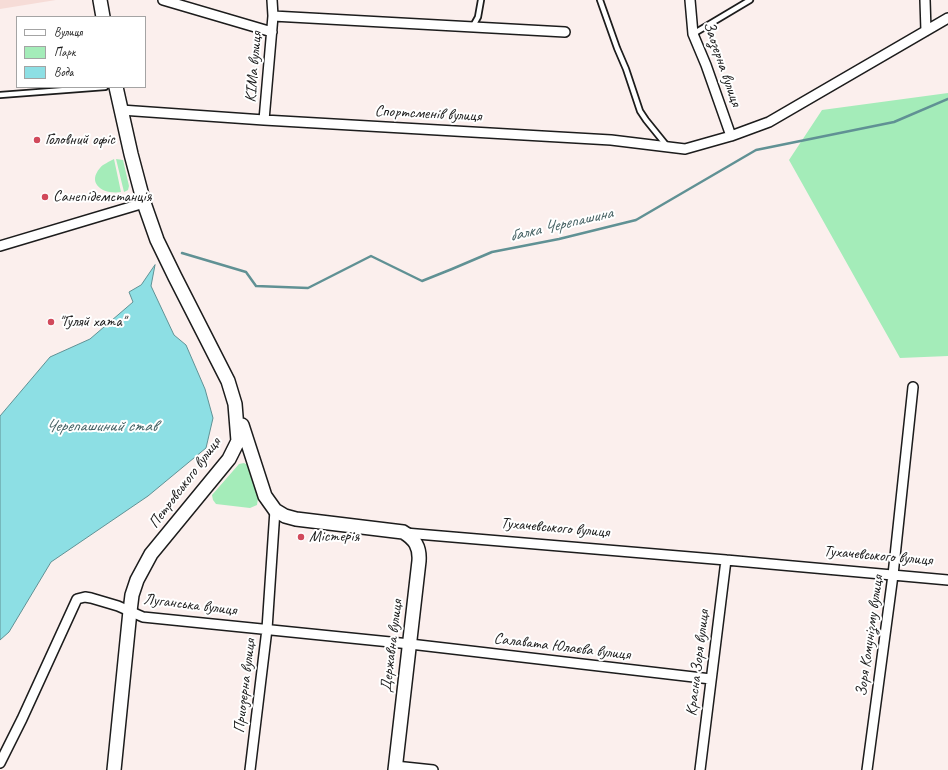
<!DOCTYPE html>
<html>
<head>
<meta charset="utf-8">
<style>
	body { margin:0 }
	#map { position:relative; width:948px; height:770px; overflow:hidden; background:#fbefed; font-family:Caveat,sans-serif }
	canvas { display:block }
	.legend { position:absolute; left:16px; top:16px; width:130px; height:72px; box-sizing:border-box; background:#fff; border:1px solid #a4a4a4; margin:0; padding:5px 7px; list-style:none; font-size:12px; color:#1c1c1c }
	.legend li { display:flex; align-items:center; gap:8px; height:20px }
	.legend b { width:20px; border:1px solid #a4a4a4 }
</style>
</head>
<body>
<div id="map">
<canvas width="948" height="770"></canvas>
<ul class="legend">
<li><b style="height:5px;background:#fff"></b>Вулиця</li>
<li><b style="height:11px;background:#a4ecb9"></b>Парк</li>
<li><b style="height:11px;background:#8ddfe4"></b>Вода</li>
</ul>
</div>
<script>
const context = document.querySelector('canvas').getContext('2d');
context.lineJoin = 'round';
function fillPath(path, color) { context.fillStyle = color; context.fill(path, 'evenodd'); }
function stroke(path, color, width, dash) { context.strokeStyle = color; context.lineWidth = width; context.lineCap = dash ? 'butt' : 'round'; context.setLineDash(dash || []); context.stroke(path); }
function write(font, color, halo, rows, align = 'center') {
  context.font = font + ' Caveat,sans-serif'; context.lineWidth = 4; context.setLineDash([]); context.textBaseline = 'middle'; context.strokeStyle = halo; context.fillStyle = color; for (const [text, x, y, turn = 0] of rows) {
    context.save(); context.translate(x, y); context.rotate((+turn || 0) * Math.PI / 180); context.textAlign = isNaN(turn) ? turn : align; if (halo) context.strokeText(text, 0, 0); context.fillText(text, 0, 0); context.restore();
  }
}
const built = new Path2D(`
	M0 0H56L0 9Z`);
const green = new Path2D(`
	M948 93V356L900 358 789 160 822 110Z
	M114 159 121 192C104 195 86 184 100 168 103 164 109 162 114 159Z
	M116 159 123 160 129 186 128 190 124 192Z
	M244 463 248 465 258 498 257 505 250 508 216 504 213 500 212 495 239 464Z`);
const water = new Path2D(`
	M155 265 151 286 174 335 186 345 205 389 213 418 206 448 148 496 51 562 9 632 0 640V416L50 357 90 339 133 302 129 292 141 285Z`);
const stream = new Path2D(`
	M182 253 246 272 256 286 308 288 371 256 422 281 452 269 492 252 559 239 636 220 756 150 894 122 948 99`);
const lane = new Path2D(`
	M600 0 617 48 626 69 640 111 646 120 667 146
	M473 26 478 17 481 0
	M693 34 750 0
	M0 95 105 87`);
const street = new Path2D(`
	M163 0 272 32
	M690 0 693 34 706 65 731 136
	M925 0 926 31
	M273 16 565 32
	M121 110 264 120 611 140 685 149 731 136 769 122 948 18
	M264 120 273 16 272 0
	M0 246 144 203
	M405 533 726 560 948 580
	M0 763 22 719 77 599 85 597 91 598 118 606 143 617 410 644 711 679
	M395 766 433 770
	M250 770 267 629 275 510
	M700 770 726 560
	M867 770 893 575 913 387`);
const secondary = new Path2D(`
	M100 0 103 17
	M242 425 265 496 275 510 285 516 296 519 403 532C415 539 420 547 419 561L395 770
	M114 770 130 611 132 595 137 580 151 554 229 459 238 441 235 404 228 381 175 277 157 240 144 203 131 154 116 87`);
const markers = [
	[37,140,4,"#d1495b"],
	[45,197,4,"#d1495b"],
	[51,322,4,"#d1495b"],
	[301,537,4,"#d1495b"]
];
const streetNames = [
	["Заозерна вулиця",722,64,71],
	["КІМа вулиця",254,67,-85],
	["Спортсменів вулиця",428,114,3],
	["Петровського вулиця",185,483,-53],
	["Тухачевського вулиця",555,528,5],
	["Тухачевського вулиця",878,556,5],
	["Луганська вулиця",190,605,7],
	["Зоря Комунізму вулиця",870,636,-82],
	["Державна вулиця",392,646,-83],
	["Салавата Юлаєва вулиця",562,647,7],
	["Красна Зоря вулиця",698,663,-83],
	["Приозерна вулиця",245,686,-83]
];
const poiNames = [
	["Головний офіс",45,140],
	["Санепідемстанція",53,197],
	["\"Гуляй хата\"",59,322],
	["Містерія",309,537]
];
const waterNames = [
	["балка Черепашина",561,225,-13],
	["Черепашиний став",101,427]
];
fillPath(built, '#f6dcd7');
fillPath(green, '#a4ecb9');
fillPath(water, '#8ddfe4');
stroke(water, '#609194', 1);
stroke(stream, '#609194', 2.5);
stroke(lane, '#1c1c1c', 8);
stroke(street, '#1c1c1c', 12);
stroke(secondary, '#1c1c1c', 16);
stroke(lane, '#fff', 4.5);
stroke(street, '#fff', 9);
stroke(secondary, '#fff', 13);
for (const [x, y, r, color] of markers) { const dot = new Path2D(); dot.arc(x, y, r, 0, 2 * Math.PI); context.fillStyle = color; context.fill(dot); stroke(dot, '#fff', 1.5); }
write('16px', '#1c1c1c', '#fff', streetNames);
write('16px', '#1c1c1c', '#fff', poiNames, 'left');
write('italic 17px', '#446062', '#fff', waterNames);
</script>
</body>
</html>
